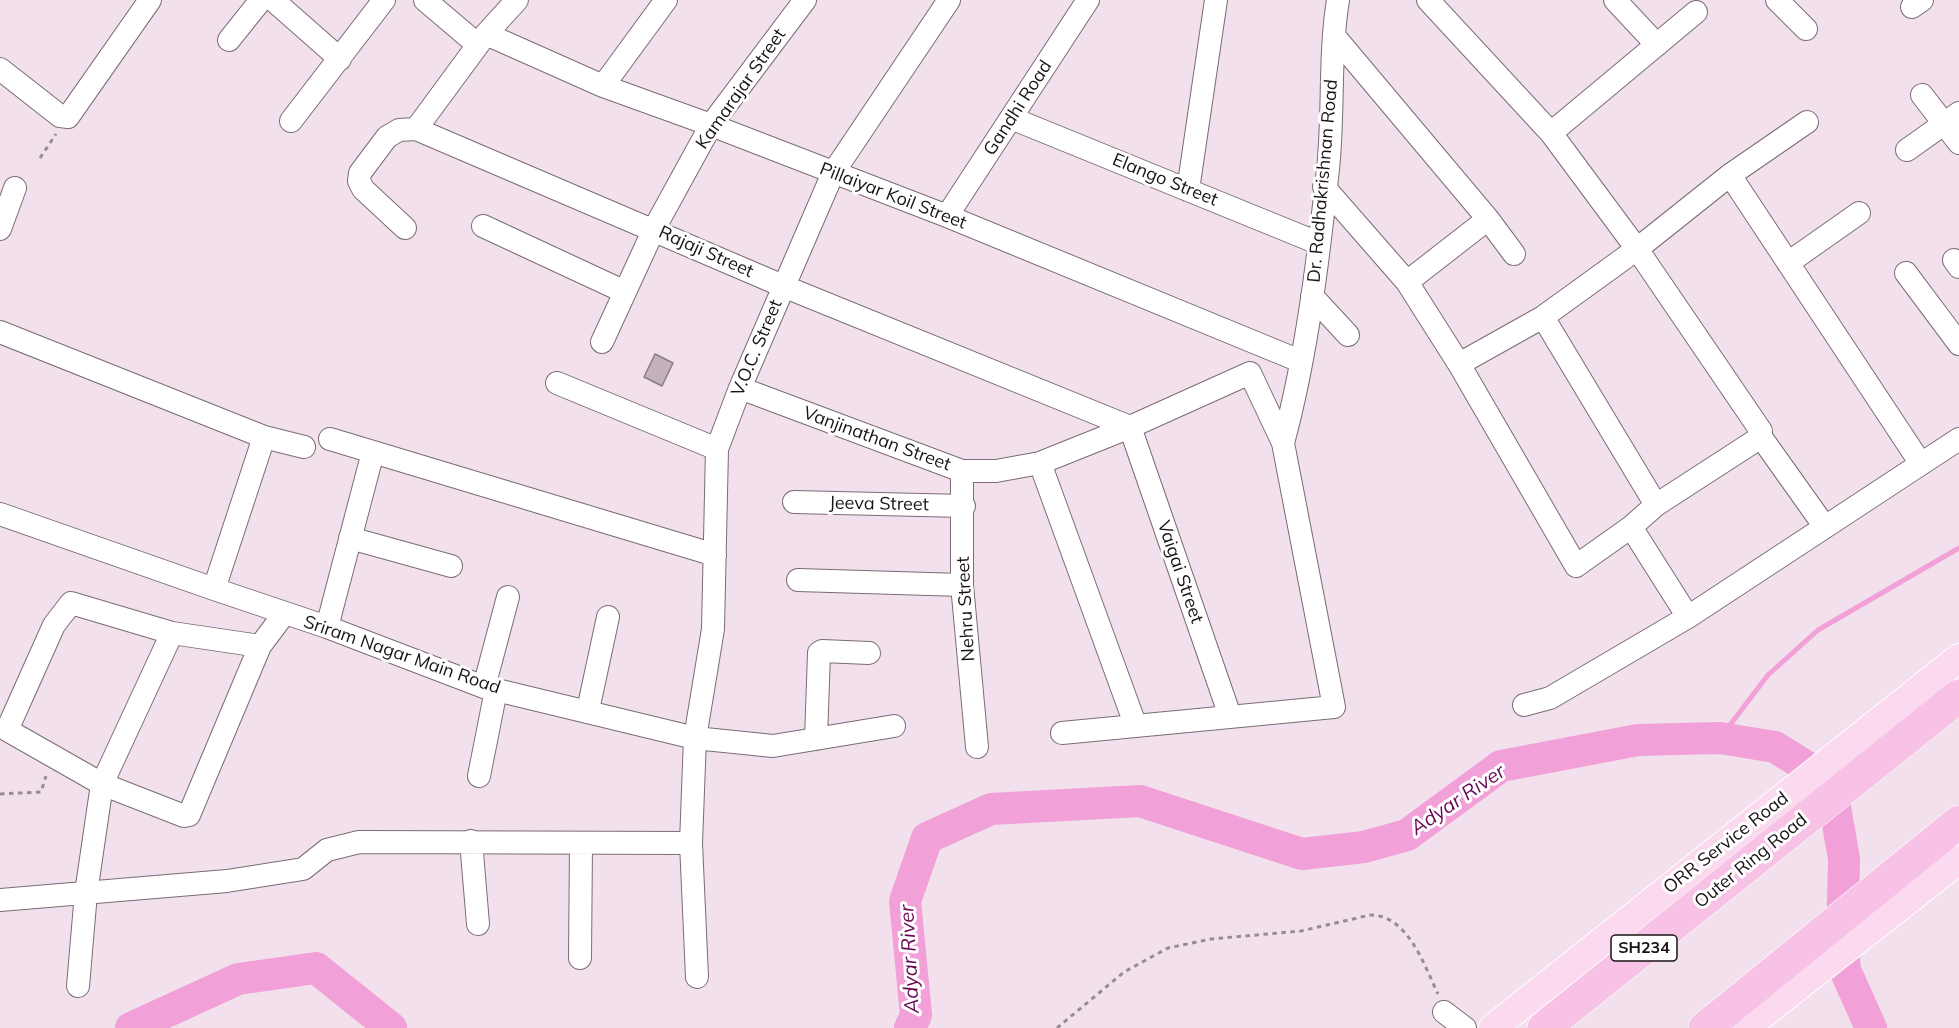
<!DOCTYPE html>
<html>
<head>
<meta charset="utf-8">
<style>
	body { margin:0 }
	canvas { display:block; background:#f2e1ec }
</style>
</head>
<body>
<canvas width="1959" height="1028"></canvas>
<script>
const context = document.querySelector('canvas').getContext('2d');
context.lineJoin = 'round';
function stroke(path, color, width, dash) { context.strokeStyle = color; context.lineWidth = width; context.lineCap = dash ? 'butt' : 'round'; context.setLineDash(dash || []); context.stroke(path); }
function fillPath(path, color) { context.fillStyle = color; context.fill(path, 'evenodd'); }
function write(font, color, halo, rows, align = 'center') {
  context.font = font + ' Mulish,sans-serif'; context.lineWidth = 6; context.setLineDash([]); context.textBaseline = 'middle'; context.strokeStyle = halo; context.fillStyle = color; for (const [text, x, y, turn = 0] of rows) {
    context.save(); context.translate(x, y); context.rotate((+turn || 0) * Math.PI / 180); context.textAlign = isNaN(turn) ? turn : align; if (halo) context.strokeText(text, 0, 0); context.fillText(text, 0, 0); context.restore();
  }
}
const stream = new Path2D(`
	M1720 738 1768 675 1818 630 1959 548`);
const river = new Path2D(`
	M131 1028 238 979 316 968 391 1028
	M910 1028 916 1015 905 901 927 838 991 809 1140 801 1302 854 1364 847 1407 835 1501 766 1638 740 1720 738 1775 747 1807 767 1826 787 1835 807 1844 859 1842 940 1845 970 1871 1028`);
const building = new Path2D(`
	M655 354 673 363 662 386 644 377Z`);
const path = new Path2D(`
	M40 158 56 134
	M0 794 41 792 46 776
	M1057 1028 1124 972 1168 948 1211 939 1301 931 1370 915C1408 915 1424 965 1438 994`);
const minor = new Path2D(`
	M273 0 340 59
	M425 0 478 45
	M1615 0 1657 45
	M1777 0 1806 29
	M1912 7 1922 0
	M486 34 603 86 711 125 947 216 1300 361
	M1335 37 1488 219 1514 254
	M229 40 261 0
	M0 69 60 116 68 117 150 0
	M603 86 666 0
	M1922 95 1959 143
	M1011 118 1318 243
	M291 121 384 0
	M416 129 486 34 517 0
	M1551 133 1696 12
	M1907 150 1959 113
	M1730 175 1921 464
	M1324 187 1407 282 1459 364 1576 566 1631 527 1656 505 1761 437V431L1637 249 1551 133 1428 0
	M1188 190 1216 0
	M947 216 1088 0
	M483 226 625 292
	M405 228 363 189 359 181 360 173 387 137 399 130 416 129 783 286 1130 427 1230 716
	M0 229 15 188
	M1954 260 1959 267
	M1788 263 1859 213
	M1906 273 1959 344
	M1407 282 1488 219
	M1312 296 1348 335
	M1543 317 1656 505
	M0 332 264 437 304 447
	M602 342 654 229 711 125 805 0
	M1459 364 1543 317 1637 249 1730 175 1807 122
	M557 383 717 449
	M740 388 962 471H996L1040 463 1130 427 1250 373 1283 443 1334 707 1062 733
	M264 437 214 589 327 627 484 687 695 738 773 746 894 726
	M1761 437 1825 527
	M330 439 715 555
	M1283 443C1307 354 1318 261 1328 169 1334 113 1329 55 1338 0
	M1040 463 1135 724
	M962 471V585L977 747
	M794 502 964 506
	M0 514 214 589
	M1631 527 1688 617
	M350 538 451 566
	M798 580 962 585
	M327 627 373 452
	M260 646 172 633 71 603 54 625 7 730 102 784 184 816 189 815 260 646 284 614
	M484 687 508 597
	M1524 705 1550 698 1688 617 1959 439
	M588 710 608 617
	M816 739 819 653 822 651 869 653
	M479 776 496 690
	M471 841 478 924
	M0 900 227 881 303 869 327 850 359 842 691 843
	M580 958 581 844
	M697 977 691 843 695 738 713 629 717 449 740 388 833 173 949 0
	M78 986 86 893 102 784 172 633
	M1444 1012 1465 1028`);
const major = new Path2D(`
	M1493 1028 1959 658
	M1745 1028 1959 860`);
const highway = new Path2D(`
	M1544 1028 1959 696
	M1705 1028 1959 822`);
const shields = [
	[1644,948,66]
];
const shieldNames = [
	["SH234",1644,948]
];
const streetNames = [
	["Kamarajar Street",741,89,-55],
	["Gandhi Road",1018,108,-57],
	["Elango Street",1165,180,22],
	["Dr. Radhakrishnan Road",1323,181,-85],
	["Pillaiyar Koil Street",893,196,21],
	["Rajaji Street",706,252,24],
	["V.O.C. Street",757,348,-67],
	["Vanjinathan Street",877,439,20],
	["Jeeva Street",879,504,1],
	["Vaigai Street",1180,572,71],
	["Nehru Street",966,609,-93],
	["Sriram Nagar Main Road",402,655,19],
	["ORR Service Road",1726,843,-38],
	["Outer Ring Road",1751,861,-39]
];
const waterNames = [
	["Adyar River",1458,800,-34],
	["Adyar River",910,959,-93]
];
stroke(stream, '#f2a0d8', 5);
stroke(river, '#f2a0d8', 32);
fillPath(building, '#c3b2bd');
stroke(building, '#8a7b85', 1.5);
stroke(minor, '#7a6c75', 24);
stroke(major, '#fff', 30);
stroke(highway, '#fff', 34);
stroke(path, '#988c93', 3, [4.5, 4.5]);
stroke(minor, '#fff', 22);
stroke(major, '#fbdaf0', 28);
stroke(highway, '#f8c2e6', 33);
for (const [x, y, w] of shields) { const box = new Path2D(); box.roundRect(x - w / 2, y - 13, w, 26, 4.5); context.fillStyle = '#fff'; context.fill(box); stroke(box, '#181316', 1.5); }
write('bold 16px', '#181316', null, shieldNames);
write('18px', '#181316', '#fff', streetNames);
write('italic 20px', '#690655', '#fff', waterNames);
</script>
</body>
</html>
